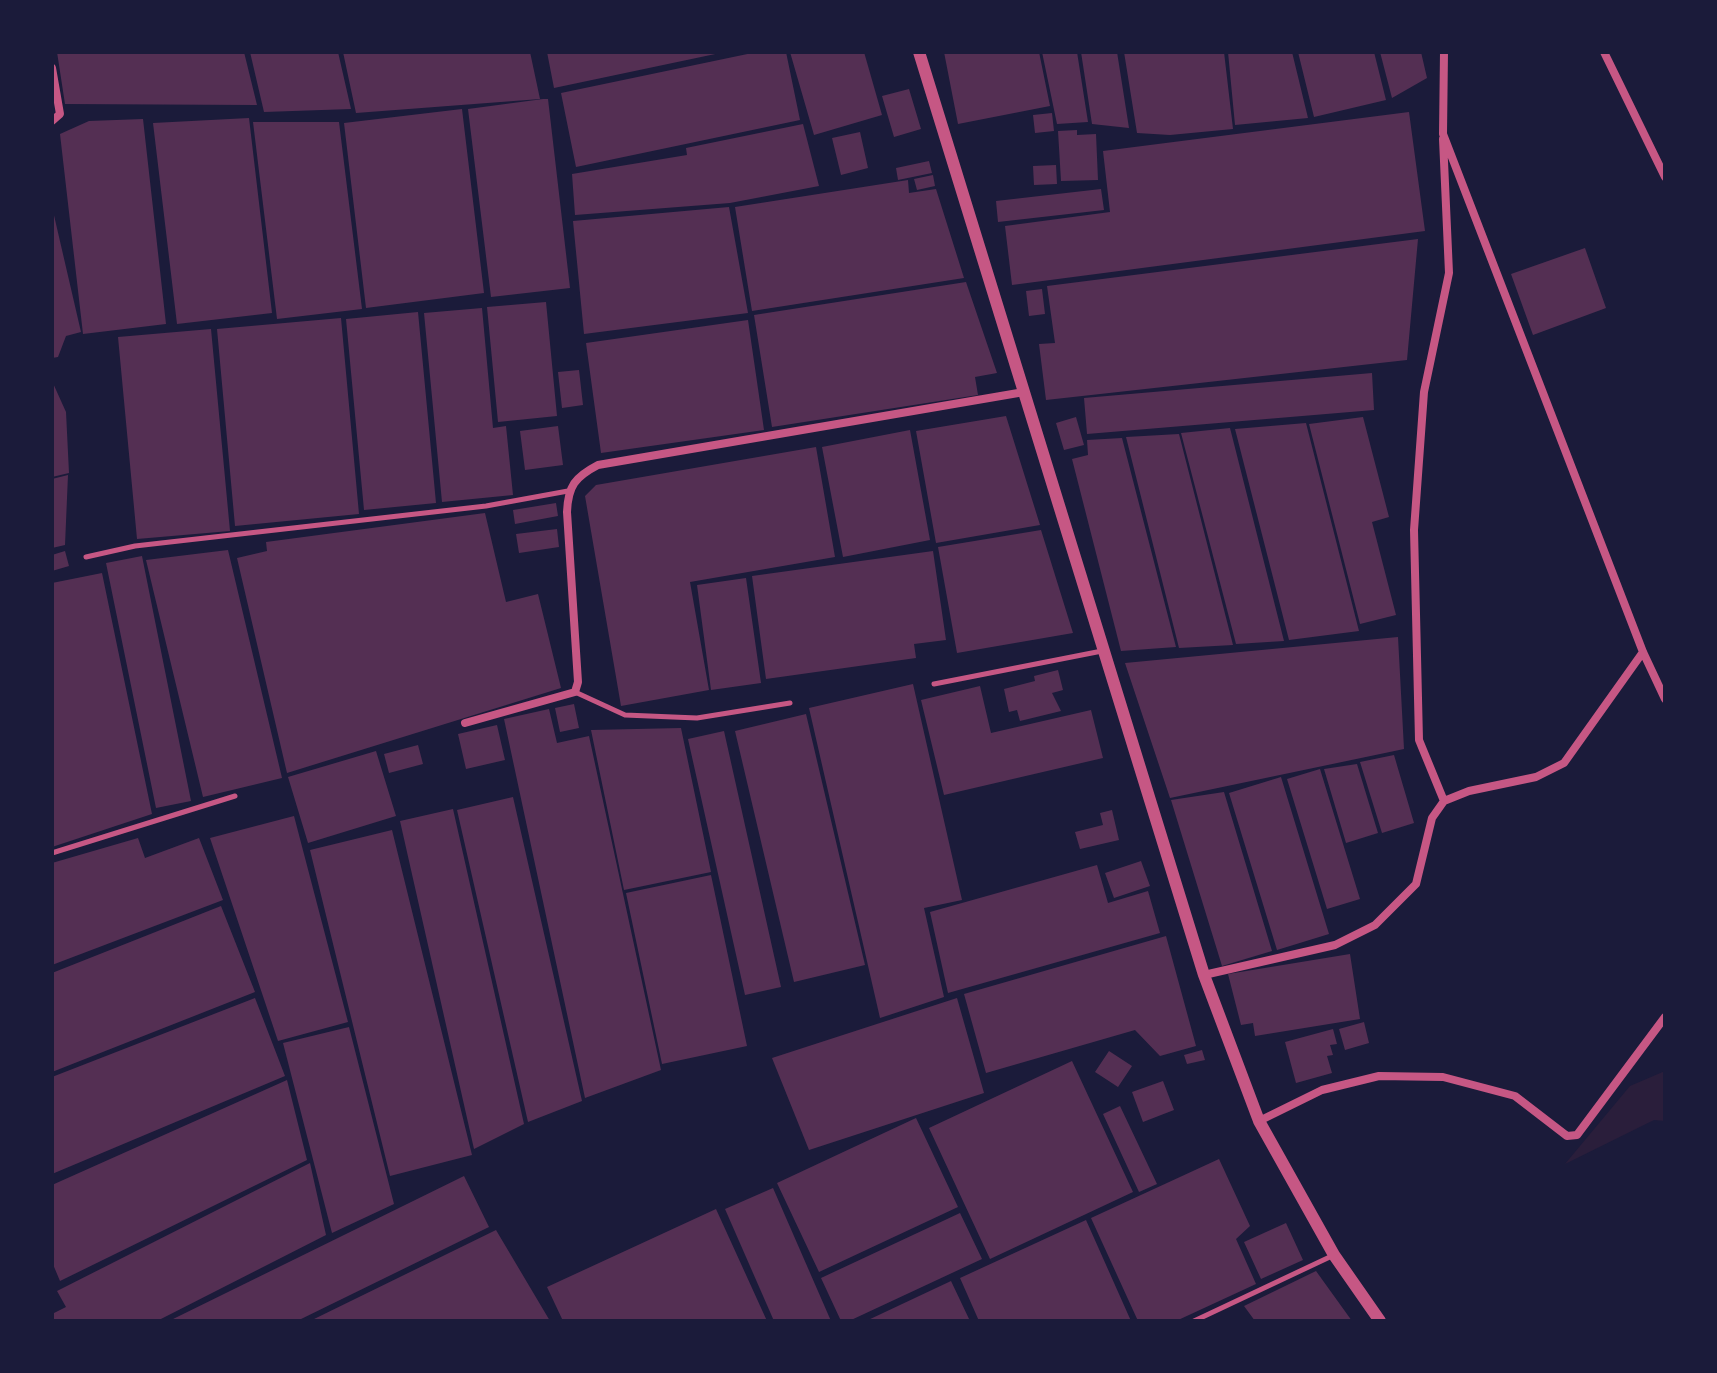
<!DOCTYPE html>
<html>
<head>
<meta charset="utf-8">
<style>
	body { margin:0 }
	#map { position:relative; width:1717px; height:1373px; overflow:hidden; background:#1b1b3a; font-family:Lato,sans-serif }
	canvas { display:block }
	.frame { position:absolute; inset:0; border:54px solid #1b1b3a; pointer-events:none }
</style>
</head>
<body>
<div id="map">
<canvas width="1717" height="1373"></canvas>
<div class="frame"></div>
</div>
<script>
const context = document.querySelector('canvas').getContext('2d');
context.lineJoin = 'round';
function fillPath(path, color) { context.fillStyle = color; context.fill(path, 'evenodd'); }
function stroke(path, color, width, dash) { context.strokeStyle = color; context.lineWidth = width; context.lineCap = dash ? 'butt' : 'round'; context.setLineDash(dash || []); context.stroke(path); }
const green = new Path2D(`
	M1665 1071V1121L1654 1120 1565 1164 1630 1086Z`);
const building = new Path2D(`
	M57 52H244L257 105 65 104Z
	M250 52H338L351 109 264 112Z
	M343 52H530L540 99 356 113Z
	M547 52H720V53L554 88Z
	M757 52H786L800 120 576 167 561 93Z
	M790 52H864L882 115 814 135Z
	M944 52H1039L1050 106 958 124Z
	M1042 52H1077L1088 122 1057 124Z
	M1081 52H1117L1129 128 1092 124Z
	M1124 52H1224L1233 129 1170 135 1137 133Z
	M1228 52H1292L1308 118 1235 125Z
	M1298 52H1374L1386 100 1314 117Z
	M1380 52H1421L1427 78 1392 98Z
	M909 89 921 129 894 137 882 96Z
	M543 99H548L570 288 491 297 468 109Z
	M462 109 484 293 366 308 344 123Z
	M1409 112 1425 231 1012 285 1005 226 1110 212 1103 151Z
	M1052 113 1054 131 1035 133 1033 115Z
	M249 118 272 313 177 324 153 123Z
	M143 119 166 324 83 334 60 134 89 121Z
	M253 122H339L362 309 277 319Z
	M803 124 819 186 730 203 575 215 572 174 687 155 686 148Z
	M1077 130V135L1096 134 1098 180 1061 181 1058 131Z
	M860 132 868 168 841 175 832 138Z
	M929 161 932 173 898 180 896 168Z
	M1056 165 1057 184 1034 185 1033 166Z
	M933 175 935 186 917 190 914 179Z
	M908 180 909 193 936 189 964 278 752 311 735 207Z
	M1101 189 1104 210 998 222 996 201Z
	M729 207 748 313 584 334 573 221Z
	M53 211 81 332 66 336 58 357 52 358Z
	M1418 239 1407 360 1046 400 1039 344 1055 343 1047 286Z
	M1585 248 1606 308 1533 335 1511 274Z
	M966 282 997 373 975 377 978 395 772 427 754 315Z
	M1042 289 1045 314 1029 316 1026 291Z
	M546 302 557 416 498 422 487 307Z
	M482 308 493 428 506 426 513 495 442 502 424 313Z
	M418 312 436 503 364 510 346 319Z
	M341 318 359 514 235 526 217 329Z
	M748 320 764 430 601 453 586 343Z
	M211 329 230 531 137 539 118 337Z
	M579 370 583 405 562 408 558 372Z
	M1372 373 1374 410 1087 434 1084 398Z
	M52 381 66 412 69 473 52 477Z
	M1006 416 1040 525 936 543 916 431Z
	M1076 417 1084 445 1064 450 1056 423Z
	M1363 417 1389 517 1372 522 1396 615 1360 624 1309 424Z
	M1306 423 1359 631 1289 640 1235 429Z
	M558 426 563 465 525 470 520 431Z
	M1230 428 1284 641 1236 644 1181 433Z
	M910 430 930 540 843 557 822 447Z
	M1179 434 1233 645 1179 648 1126 437Z
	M1122 438 1176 647 1121 651 1072 459 1088 455 1087 440Z
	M816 447 835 557 690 582 709 690 621 706 585 496 596 485Z
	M68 475 65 545 52 548V479Z
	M556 503 558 516 515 524 513 510Z
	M485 513 506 602 538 594 561 688 287 773 237 558 267 551 266 542Z
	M557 529 559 547 519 553 516 534Z
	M1041 530 1073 633 957 653 938 547Z
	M228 550 282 778 203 797 146 560Z
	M65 551 69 566 52 571V555Z
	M933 551 946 640 914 644 916 658 766 679 752 576Z
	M142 556 191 801 156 808 106 563Z
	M102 573 152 814 52 847V583Z
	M746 578 761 683 711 690 697 585Z
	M1398 637 1404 749 1170 798 1125 663Z
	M1058 670 1063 690 1052 693 1061 711 1020 721 1017 710 1009 712 1004 689 1035 681 1034 676Z
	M913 684 962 900 924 908 944 997 880 1018 809 708Z
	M980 686 991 733 1091 710 1103 758 944 795 921 700Z
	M574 704 579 728 560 732 555 708Z
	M549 709 557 743 589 736 661 1070 585 1098 504 719Z
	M806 714 865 965 794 982 735 731Z
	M497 725 505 760 466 769 458 734Z
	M681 728 711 872 624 890 591 730Z
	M724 731 781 987 745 995 688 739Z
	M418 745 423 764 389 773 384 754Z
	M376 751 396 816 308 843 288 777Z
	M1394 755 1414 823 1382 833 1360 762Z
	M1357 764 1378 833 1346 843 1324 769Z
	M1320 769 1360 899 1327 909 1287 779Z
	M1281 777 1329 934 1277 950 1229 793Z
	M1224 792 1272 951 1222 966 1171 800Z
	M513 797 582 1101 528 1122 457 810Z
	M453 809 524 1124 474 1149 400 821Z
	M1112 810 1119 840 1080 849 1075 832 1103 825 1100 813Z
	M294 816 348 1022 278 1041 210 838Z
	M392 830 472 1155 390 1176 310 850Z
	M138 838 145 858 199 838 223 900 52 965V863Z
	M1141 861 1150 886 1114 898 1105 873Z
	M1097 865 1108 903 1148 891 1160 933 948 993 930 912Z
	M711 875 747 1046 662 1064 626 893Z
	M221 906 255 992 52 1072V973Z
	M1166 936 1196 1046 1160 1056 1135 1030 986 1073 964 994Z
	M1350 954 1360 1019 1255 1036 1253 1023 1241 1025 1228 974Z
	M255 998 285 1076 52 1174V1077Z
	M957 998 984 1093 809 1150 772 1058Z
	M1364 1022 1369 1043 1345 1050 1339 1029Z
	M349 1027 394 1204 332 1233 283 1043Z
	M1333 1029 1337 1044 1330 1045 1333 1055 1327 1056 1332 1073 1296 1083 1285 1042Z
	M1202 1050 1205 1060 1187 1064 1184 1055Z
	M1109 1051 1132 1066 1118 1087 1095 1072Z
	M1072 1061 1133 1192 990 1259 929 1128Z
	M287 1080 307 1160 60 1281 52 1262V1185Z
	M1163 1081 1174 1110 1143 1122 1132 1092Z
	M1120 1106 1157 1184 1139 1192 1103 1114Z
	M916 1118 958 1207 819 1272 777 1183Z
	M1219 1159 1250 1226 1236 1239 1256 1284 1176 1321H1138L1091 1218Z
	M310 1163 326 1235 157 1321H52V1314L66 1307 57 1291Z
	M464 1176 489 1227 297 1321H169Z
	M773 1188 831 1321H774L725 1209Z
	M716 1209 767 1321H563L547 1287Z
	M960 1213 982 1259 849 1321H841L821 1278Z
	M1086 1220 1131 1321H979L960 1278Z
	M1286 1223 1303 1260 1261 1279 1244 1242Z
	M496 1230 550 1321H310Z
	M1316 1271 1352 1321H1255L1244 1306Z
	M951 1281 970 1321H866Z`);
const service = new Path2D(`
	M86 557 135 546 486 506 568 491
	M934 684 1102 651
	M575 692 625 715 697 718 790 703
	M52 853 235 796
	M1194 1321 1334 1255`);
const minor = new Path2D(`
	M1444 52 1443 134 1643 652 1665 699
	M1604 52 1665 177
	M52 68 60 114 52 121
	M1443 139 1449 273 1424 392 1414 530 1419 740 1444 801
	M465 723 575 692 578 682 567 512C568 486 575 477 598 465L1024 392
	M1204 975 1335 945 1375 925 1416 884 1432 818 1444 801 1469 791 1536 777 1564 763 1643 652
	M1259 1121 1322 1090 1379 1076 1443 1077 1515 1096 1567 1136 1577 1135 1665 1017`);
const tertiary = new Path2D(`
	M919 52 1204 975 1259 1121 1334 1255 1380 1321`);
fillPath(green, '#2a1e3b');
fillPath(building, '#542f53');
stroke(service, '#c65784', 5);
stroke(minor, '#c65784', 8);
stroke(tertiary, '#c65784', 12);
</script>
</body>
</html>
